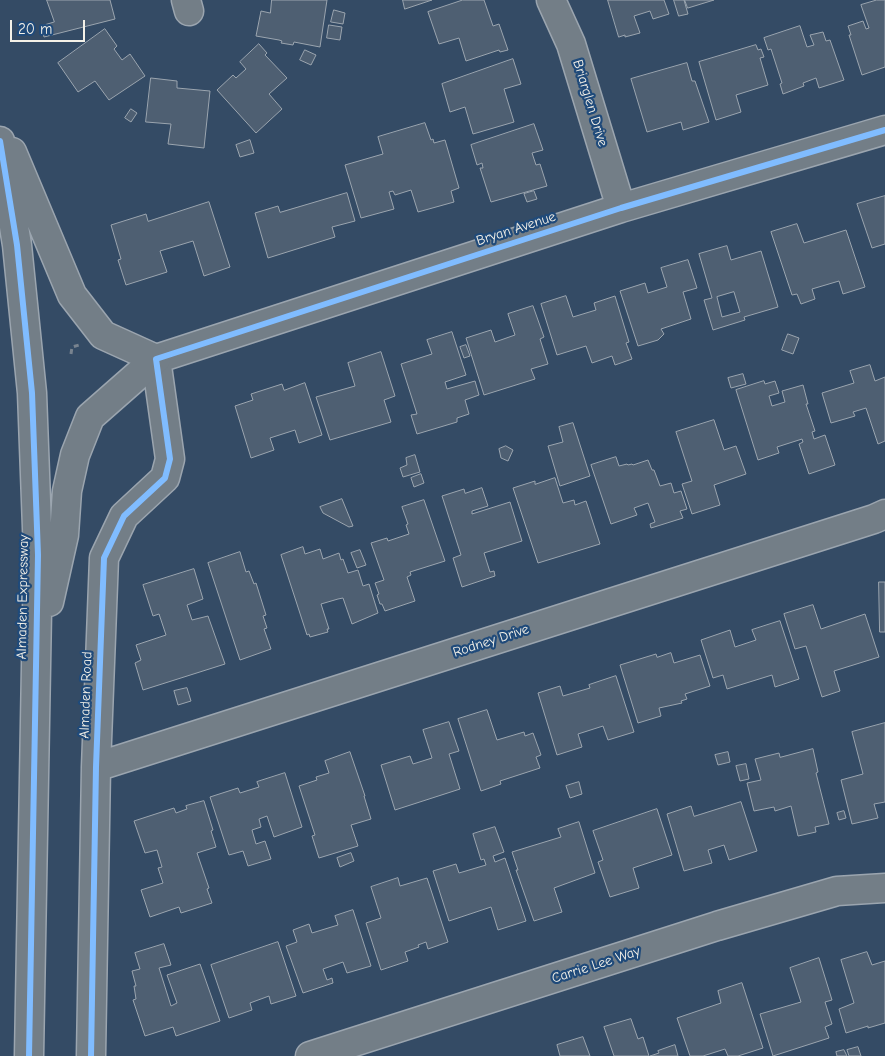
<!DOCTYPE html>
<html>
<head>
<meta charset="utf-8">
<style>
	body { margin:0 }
	#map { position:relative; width:885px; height:1056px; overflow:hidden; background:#344b65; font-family:"Comic Neue",sans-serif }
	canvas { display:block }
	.scale { position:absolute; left:10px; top:20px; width:75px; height:22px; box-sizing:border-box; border:2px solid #f4f1e8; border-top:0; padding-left:6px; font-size:15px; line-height:18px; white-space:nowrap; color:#f4f1e8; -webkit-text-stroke:4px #1f4a7a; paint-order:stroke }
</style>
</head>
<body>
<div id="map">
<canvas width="885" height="1056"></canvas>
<div class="scale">20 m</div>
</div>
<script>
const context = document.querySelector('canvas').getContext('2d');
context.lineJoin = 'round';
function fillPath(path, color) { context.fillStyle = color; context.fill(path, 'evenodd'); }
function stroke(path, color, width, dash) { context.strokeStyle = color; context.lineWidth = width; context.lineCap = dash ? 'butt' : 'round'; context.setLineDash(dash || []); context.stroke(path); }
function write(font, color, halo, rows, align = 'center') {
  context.font = font + ' "Comic Neue",sans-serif'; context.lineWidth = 4.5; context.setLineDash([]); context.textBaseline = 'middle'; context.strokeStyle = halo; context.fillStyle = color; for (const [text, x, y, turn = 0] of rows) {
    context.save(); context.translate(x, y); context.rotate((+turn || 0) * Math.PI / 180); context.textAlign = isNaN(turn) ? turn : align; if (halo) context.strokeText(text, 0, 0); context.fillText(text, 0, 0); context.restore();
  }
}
const building = new Path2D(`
	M47 0H110L115 19 44 37 41 26 54 22Z
	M272 0H327L320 47 294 42 293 45 281 43 282 41 279 40 256 36 261 11 270 13Z
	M403 0H432L405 9Z
	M463 0H484L493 26 499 24 508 50 500 52 499 50 466 61 459 38 439 44 428 12Z
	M608 0H664L669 14 653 19 650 11 634 16 640 33 625 37V35L619 37Z
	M674 0H684L688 14 679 16Z
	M685 0H714L688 8Z
	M877 0H885V67L862 75 849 35H851L848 26 863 21 866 29 869 28 861 5Z
	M334 10 345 13 343 24 331 22Z
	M329 25 342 27 340 40 327 38Z
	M800 26 807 47 814 45 810 35 823 32 826 41 830 40 844 80 819 88 816 78 803 83 804 86 783 94 780 84 782 83 771 49 768 50 764 38Z
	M105 29 117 46 114 49 122 60 130 54 145 76 109 100 95 81 78 92 58 63Z
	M259 44 267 53 265 55 287 78 269 94 282 109 256 133 217 90 233 75 236 78 246 69 240 62Z
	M756 45 758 50 761 49 764 57 760 58 768 85 736 95 741 112 716 120 699 62Z
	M305 50 316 55 311 65 300 60Z
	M513 59 521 84 504 89 514 122 473 134 465 107 450 112 442 84Z
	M687 63 692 81H695L709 122 683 130 681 122 647 132 631 79Z
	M151 78 177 81V88L210 91 204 148 168 144 171 124 146 122Z
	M131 109 137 113 131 122 125 118Z
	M425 123 431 140 433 139 434 143 445 140 459 188 451 191 454 202 418 212 411 190 395 195 393 191 389 192 394 209 361 218 345 165 383 154 378 137Z
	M534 124 543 150 532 153 536 165 540 164 547 186 491 202 480 168H483L482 163 477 165 471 145Z
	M250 140 254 153 240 157 236 145Z
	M534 191 537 199 527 202 524 194Z
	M347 193 355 221 332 227 335 237 268 258 255 213 278 206 280 212Z
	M885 196V244L872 248 857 204Z
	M209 202 230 267 204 276 193 241 160 251 167 272 126 285 118 260 121 259 111 225 146 214 148 221Z
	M797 224 804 243 846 230 865 287 843 294 839 281 812 289 815 299 801 304 797 294 792 295 771 232Z
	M727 246 731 260 761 251 778 307 744 317 745 320 713 330 704 300 712 298 699 254ZM734 292 740 312 722 317 717 297Z
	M688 260 697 288 683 292 691 319 661 329 664 334 658 340 638 346 620 291 645 283 648 293 667 287 661 268Z
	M566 296 573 317 596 310 594 303 615 296 629 342 626 343 632 359 615 365 612 356 592 363 586 346 557 355 541 304Z
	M533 306 544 337 540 339 548 364 531 369 535 379 484 395 466 338 491 330 495 342 515 335 508 314Z
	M452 332 466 375 445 382 447 389 475 381 479 395 465 400 469 414 457 418V422L417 434 411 415 417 414 401 364 432 354 427 340Z
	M788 334 799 338 793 354 782 350Z
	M466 345 470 356 464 358 460 347Z
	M381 352 395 396 384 400 391 422 330 440 316 397 355 386 348 363Z
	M870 365 875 381 885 377V441L878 444 866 408 853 412 855 416 831 423 822 393 854 383 850 371Z
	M743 374 746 384 731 388 728 378Z
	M764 381 765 384 775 381 779 393 769 396 772 406 785 402 782 391 803 385 808 404H806L815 431 812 432 814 439 825 435 835 465 809 474 799 444 803 442 802 439 777 447 779 453 758 460 736 390Z
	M305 383 322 435 299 443 295 430 270 438 274 450 251 458 235 406 253 400 251 394 282 384 284 390Z
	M714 420 724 450 736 446 746 474 714 485 720 505 692 514 682 484 692 481 676 432Z
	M573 423 590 476 560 486 548 446 563 442 559 427Z
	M506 446 513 450 508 461 501 458 499 449Z
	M415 455 420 472 403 477 400 468 407 465 406 458Z
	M616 457 619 466 627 464 628 465 632 464 633 465 648 460 652 470H654L660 486 671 483 674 493 681 491 687 509 680 511 683 518 651 528 650 524 655 522 648 503 634 508 637 515 611 524 591 465Z
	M421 474 424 483 414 487 411 478Z
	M555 478 563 503 574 500 575 505 586 501 600 544 538 563 513 488 535 481V484Z
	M482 488 488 506 472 511V514L510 502 522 541 484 553 490 572 494 571 495 576 462 587 453 558 461 555 442 496 464 489 465 493Z
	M342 499 353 526 349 527 323 513 320 507Z
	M424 500 445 561 410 572 411 575 407 577 415 601 385 611 382 604H380L377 595 379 594 375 583 384 580 371 543 387 538 388 541 409 534 406 525 408 524 402 507Z
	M303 547 305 554 320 549 323 559 339 553 341 560 343 559 348 573 358 570 363 586 369 584 378 613 352 624 343 598 338 599 321 604 329 629H327L328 632 310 637 309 634 307 635 281 555Z
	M360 550 366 565 357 568 351 553Z
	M240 552 246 572 249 571 254 584 256 583 266 615 263 616 267 628 264 629 271 649 240 660 208 563Z
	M194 569 203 599 187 605 192 620 208 616 225 664 143 690 135 663 141 660 136 645 166 635 159 614 153 616 143 585Z
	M879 582H885V632H880Z
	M813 605 821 629 865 614 879 657 834 671 840 691 822 697 806 646 795 649 784 614Z
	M780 621 799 679 775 687 772 675 727 689 723 675 713 678 701 640 730 630 735 647 756 640 752 630Z
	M671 653 674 663 700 655 710 686 685 694 687 699 681 701 682 703 659 708 661 716 638 723 620 665 656 654 657 657Z
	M616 676 634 732 608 740 603 726 578 734 582 747 557 755 538 693 560 686 563 696 590 688 589 685Z
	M187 688 191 701 178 705 174 691Z
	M487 710 497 740 524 732 525 736 533 733 541 755 536 757 540 768 500 781 501 784 481 791 458 719Z
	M449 722 459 751 449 754 460 789 395 810 381 765 410 756 413 764 432 758 423 730Z
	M885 723V802L874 804 878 818 852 824 841 780 863 774 852 732Z
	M813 749 818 772 816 773 829 824 815 827 816 832 798 836 791 806 775 811 774 807 754 811 747 783 761 780 755 759 779 753 780 757Z
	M350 752 365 796H364L371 819 351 825 358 846 319 858 312 836 315 835 299 786 317 780 316 777 329 773 325 761Z
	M728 752 730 762 718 765 715 755Z
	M746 764 749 779 740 781 736 766Z
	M285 773 302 827 274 837 267 816 259 819 261 827 252 830 256 844 265 841 271 859 248 866 243 851 229 855 210 797 238 788 240 793 259 787 257 782Z
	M579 782 582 794 570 798 566 786Z
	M204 801 213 830 211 831 216 847 197 853 209 888 207 889 212 903 181 913 179 907 150 917 141 890 163 883 158 868 162 867 157 850 145 853 134 821 174 808 176 813 187 809 186 806Z
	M741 802 757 851 729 860 724 845 708 850 712 863 684 871 667 814 691 806 694 816Z
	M657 809 672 855 633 868 639 888 610 897 598 862 603 860 593 831Z
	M844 811 846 818 839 820 837 813Z
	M579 822 595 873 554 888 562 912 534 921 516 870H518L512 852 561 837 558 829Z
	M495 827 504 852 493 856 495 862 505 858 526 921 498 930 491 907 449 921 433 871 456 864 459 873 486 865 484 859 481 860 473 834Z
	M351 853 354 861 340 867 337 858Z
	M398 878 400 886 427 878 448 942 428 949 426 942 418 945 419 947 405 952 408 961 381 970 366 923 381 918 371 887Z
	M353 910 371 966 347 973 343 962 323 969 327 980 332 978 333 983 303 993 286 946 297 942 293 930 309 924 312 933 338 925 335 916Z
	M278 942 296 996 271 1004 269 996 250 1003 252 1010 229 1018 211 965Z
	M164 944 171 965 159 968 171 1006 177 1003 167 975 200 964 220 1021 176 1036 173 1027 145 1036 133 1000 136 999 134 986H136L132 971 140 969 135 953Z
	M867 952 872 965 885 961V1023L868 1028V1026L846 1033 839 1009 854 1003 841 960Z
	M819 958 832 1000 825 1002 832 1024 825 1027 829 1038 773 1056 760 1014 801 1002 790 968Z
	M742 983 763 1048 738 1056H728L725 1049 703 1056H690L677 1018 721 1003 718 991Z
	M631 1019 638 1039 643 1037 649 1056H614L604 1027Z
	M583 1037 590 1056H560L557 1045Z
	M675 1045 678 1056H650L659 1053 658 1051Z
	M858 1047 861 1056H849L847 1050Z
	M844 1050 847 1056H837L836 1052Z`);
const path = new Path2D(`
	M71 354 72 347 79 345`);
const minor = new Path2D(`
	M186 0 189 11
	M551 0 571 44 621 208
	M96 767 874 519 885 514
	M91 1056 96 767 104 558 124 516 165 478 170 459 156 359 621 208 885 130
	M310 1056 717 926 837 891 885 888`);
const major = new Path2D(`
	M0 141 17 245 32 393 38 555 29 1056
	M12 152 72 295 103 335 156 359 90 417 75 455 67 491 64 535 49 602`);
const cycleway = new Path2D(`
	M0 141 17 245 32 393 38 555 29 1056
	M91 1056 96 767 104 558 124 516 165 478 170 459 156 359 621 208 885 130`);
const streetNames = [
	["Briarglen Drive",590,103,73],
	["Bryan Avenue",516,229,-18],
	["Almaden Expressway",23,597,-89],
	["Rodney Drive",491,641,-18],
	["Almaden Road",86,695,-88],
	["Carrie Lee Way",596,965,-18]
];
fillPath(building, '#4e5f72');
stroke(building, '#9ba5af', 1);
stroke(minor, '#9ba5af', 31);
stroke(major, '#9ba5af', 31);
stroke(path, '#78838f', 3, [5, 4]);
stroke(minor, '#737e87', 28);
stroke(major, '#737e87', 28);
stroke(cycleway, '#80bcff', 6);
write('14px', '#f4f1e8', '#1f4a7a', streetNames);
</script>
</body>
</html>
